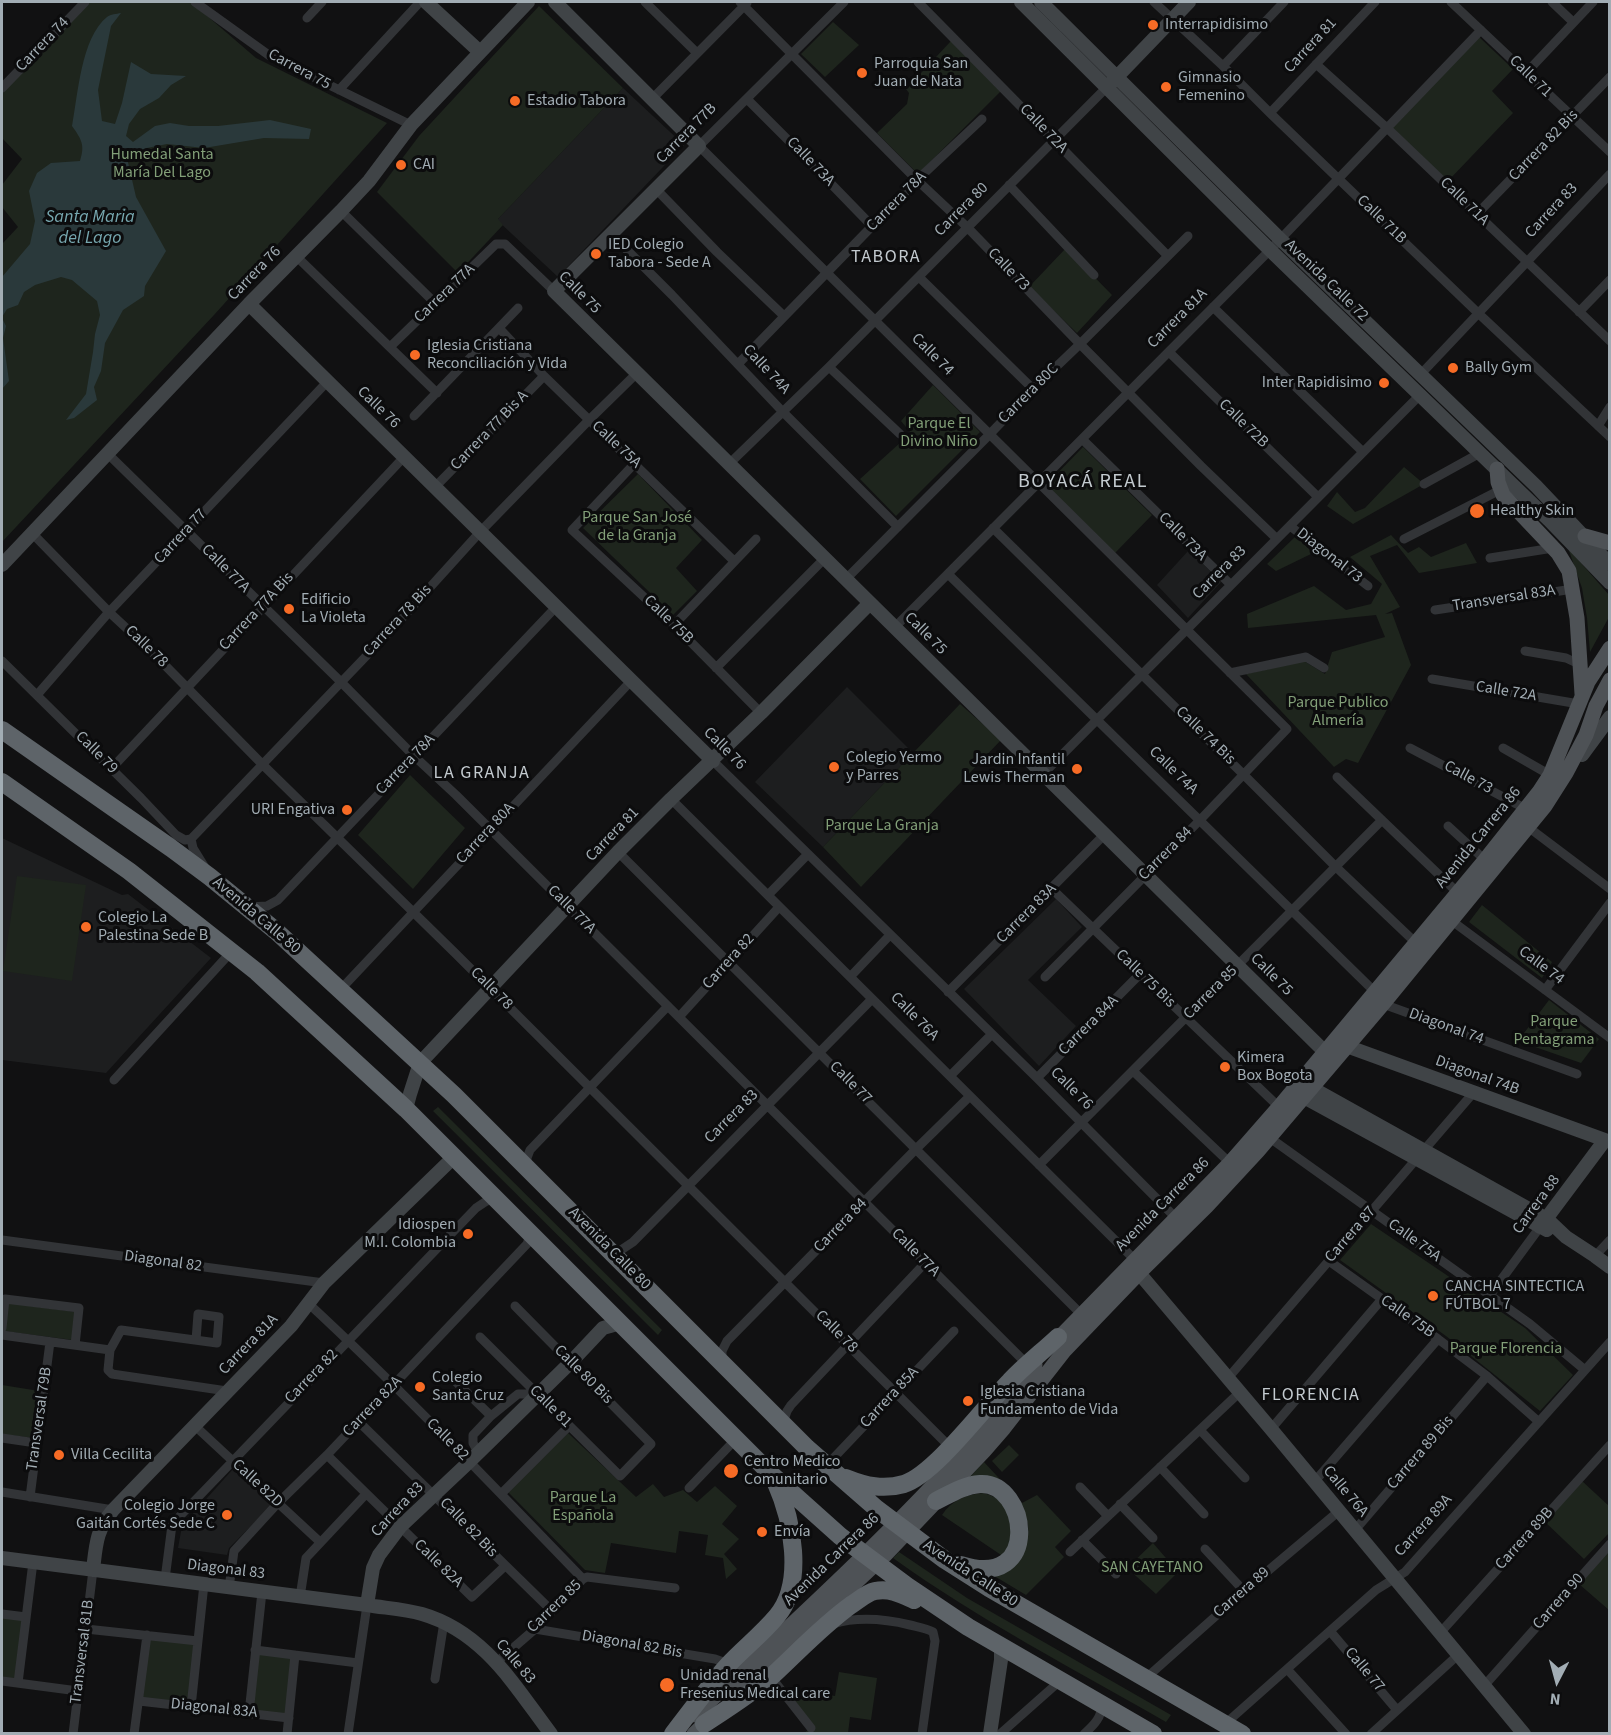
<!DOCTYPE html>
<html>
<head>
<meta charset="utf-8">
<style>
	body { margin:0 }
	#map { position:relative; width:1611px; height:1735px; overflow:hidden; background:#111112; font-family:"Source Sans 3",sans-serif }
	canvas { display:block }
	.frame { position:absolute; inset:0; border:3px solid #a2adb4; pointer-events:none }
	.north { position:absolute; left:1527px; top:1651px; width:60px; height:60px; -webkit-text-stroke:4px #0c0c0d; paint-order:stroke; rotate:186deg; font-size:16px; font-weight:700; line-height:24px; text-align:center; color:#a2adb4 }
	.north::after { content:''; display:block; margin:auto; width:21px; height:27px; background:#a2adb4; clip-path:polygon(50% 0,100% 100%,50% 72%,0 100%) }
</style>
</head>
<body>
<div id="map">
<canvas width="1611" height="1735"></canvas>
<div class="frame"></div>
<div class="north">N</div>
</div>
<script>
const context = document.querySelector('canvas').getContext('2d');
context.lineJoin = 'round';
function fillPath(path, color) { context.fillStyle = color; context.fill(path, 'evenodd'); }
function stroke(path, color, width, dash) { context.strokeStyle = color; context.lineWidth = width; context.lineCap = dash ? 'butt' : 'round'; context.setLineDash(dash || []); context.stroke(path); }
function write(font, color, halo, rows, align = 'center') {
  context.font = font + ' "Source Sans 3",sans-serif'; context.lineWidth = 6; context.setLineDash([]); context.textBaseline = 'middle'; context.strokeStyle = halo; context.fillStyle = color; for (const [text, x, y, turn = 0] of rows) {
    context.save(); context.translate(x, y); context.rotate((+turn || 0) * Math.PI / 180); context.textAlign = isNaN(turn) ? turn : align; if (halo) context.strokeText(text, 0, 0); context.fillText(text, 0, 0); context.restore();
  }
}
const built = new Path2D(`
	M623 88 684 145 558 277 497 220Z
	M1189 550 1221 582 1188 618 1157 585Z
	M847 687 913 753 823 847 755 782Z
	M2 838 122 895 128 894 211 958 106 1073 2 1060Z
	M1056 899 1082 927 1028 980 1076 1026 1039 1066 964 989Z
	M233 1469 273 1504 229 1548 227 1555 178 1548 182 1526Z`);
const green = new Path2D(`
	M86 2H191L256 58 387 123 214 315 2 542V244L18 227 2 207V185L22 159 2 138V89Z
	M539 6 623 88 498 219 503 225 458 273 377 192 419 136Z
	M833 22 859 45 825 77 801 54Z
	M1478 36 1513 69 1492 91 1513 113 1448 181 1391 127Z
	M951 41 1001 91 918 174 877 133 907 104 909 93 906 89Z
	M1066 248 1112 295 1077 333 1029 287Z
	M933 385 980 432 896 516 860 479 911 433 901 421Z
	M1083 447 1152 515 1115 553 1046 485Z
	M1404 467 1424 484 1353 524 1327 506 1337 492 1355 512 1365 508Z
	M638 474 702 540 676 568 697 591 673 615 583 528Z
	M1391 535 1408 553 1419 547 1431 557 1466 543 1477 563 1419 573 1397 545 1370 556 1400 607 1385 614 1392 613 1411 665 1358 763 1346 759 1334 767 1246 674 1304 661 1325 674 1332 652 1385 637 1376 615 1248 628 1247 614 1314 586 1346 610 1371 604 1382 584 1350 557Z
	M1296 536 1313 553 1276 571 1267 564Z
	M1568 548 1609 595V617L1590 652 1587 618 1582 588Z
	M960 704 1001 740 861 887 823 847Z
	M410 775 465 828 413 889 358 835Z
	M17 876 86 885 72 981 3 971Z
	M1482 905 1552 962 1542 978 1469 922Z
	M1549 1000 1599 1039 1581 1063 1518 1041Z
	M438 1107 662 1330 658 1335 433 1111Z
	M1371 1224 1525 1328 1573 1375 1540 1411 1446 1336 1340 1260Z
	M8 1303 76 1312 73 1340 4 1331Z
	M2 1385 39 1391 33 1438 2 1434Z
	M568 1433 636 1497 653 1484 664 1497 683 1490 697 1502 715 1486 737 1506 722 1524 739 1539 724 1554 737 1569 726 1579 723 1558 705 1555 708 1535 679 1531 676 1553 611 1543 605 1573 585 1570 508 1492Z
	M1009 1445 1019 1455 1002 1472 992 1461Z
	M984 1462 1022 1503 1037 1495 1071 1531 1055 1547 1064 1557 1026 1595 991 1574C1016 1568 1030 1552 1028 1526 1027 1518 1022 1510 1019 1503L969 1478Z
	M1582 1481 1609 1506V1533L1584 1559 1544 1521Z
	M983 1493C1005 1498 1007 1512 1016 1530L1004 1557 942 1515C951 1501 966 1494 983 1493Z
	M1153 1543 1178 1572 1156 1594 1127 1568Z
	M1609 1551V1610L1579 1584Z
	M899 1552 967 1598 1171 1715 1166 1722C1074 1669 979 1620 893 1558Z
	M2 1614 26 1617 18 1683 2 1681Z
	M147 1635 198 1641 191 1707 139 1701Z
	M255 1650 295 1655 289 1718 249 1713Z
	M839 1672 877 1678 871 1720 850 1717 848 1733H804L811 1728 786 1696 792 1690 835 1696Z`);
const water = new Path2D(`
	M121 13 111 26 98 90 102 121 115 124 122 103 131 62 151 74 186 76 171 85 159 98 140 109 129 124 126 136 133 142 155 126 170 123 189 126H218L270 120 311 129 309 139 264 138 204 148 167 144 147 148 127 158 136 197 166 251 145 286 144 296 123 310 105 343 101 371 94 387 97 400 74 418 66 420 86 394 93 352 95 334 100 315 97 301 72 280 61 277 35 285 24 292 18 305 7 309 2 317V277L30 244 35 221 29 191 37 173 51 163 80 161C85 145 82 140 72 126 78 95 81 38 107 17 111 14 116 14 121 13Z
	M2 318 6 326 3 338 9 381 2 389Z`);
const street = new Path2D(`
	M195 2 270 56 411 125
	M645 2 697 53
	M740 2 917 180 967 227 1080 344 1201 466 1277 539
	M844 2 699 146 1287 729 1200 820 1045 977
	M918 2 1168 256
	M1154 2 1223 66 1270 113 1478 313 1610 437
	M1451 2 1610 152
	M1552 2 1573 22
	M307 18 322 2
	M1316 64 1387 128 1610 341
	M1223 66 1284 2
	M1526 73 1593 2
	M2 88 85 2
	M339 90 420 2
	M652 99 747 3
	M747 99 808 160 872 226
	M1270 113 1375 2
	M1009 185 1094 275
	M656 189 717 252 784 316
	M341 211 435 303
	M1477 214 1610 77
	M611 234 672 295 783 412 898 527
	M296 256 437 393
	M919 277 1033 389
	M1213 307 1363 452
	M1579 312 1610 280
	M499 328 544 376 734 561
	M390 347 496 244H505L554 291
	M1169 352 1318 497
	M738 364 917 180 982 119
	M829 367 900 434
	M1420 375 1610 174
	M414 416 518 308
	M1598 426 1610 407
	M1082 439 1231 585
	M108 454 340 681 414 756 456 795 1029 1366
	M635 463 572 530 674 625 761 713
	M729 464 829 367 1107 87
	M1424 484 1480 453
	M435 487 544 376
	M1290 526 1368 586
	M993 528 1244 775 1336 867 1416 943
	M32 533 109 612 151 651 262 764 455 953 950 1447
	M1404 539 1500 490
	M1490 558 1553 548
	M948 574 1375 992
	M846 579 989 435 1033 389 1081 343 1188 236
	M1435 610 1573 589
	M674 625 756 539
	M895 627 1270 250 1481 30
	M1525 651 1566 658 1581 665
	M2 661 141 798 176 835 185 840 191 839
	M716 668 825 558
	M1230 673 1306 657 1324 668
	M1432 679 1579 704
	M37 695 109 612 327 382
	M1410 748 1526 809
	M1503 748 1550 775
	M713 761 1037 1078 1176 1218
	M111 769 404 457
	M1043 774 1420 395
	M1337 777 1458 893
	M671 799 1134 1259
	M1448 826 1485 860
	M1528 827 1610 889
	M191 839 395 626 480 532 589 420 637 373
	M191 839 193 848 206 869
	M618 852 1081 1314
	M1052 889 1279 1107 1282 1108
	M768 895 808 854
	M249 907 267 906 278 900 556 607
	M1452 921 1610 1038
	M850 977 890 935
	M341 989 632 680
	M1545 990 1610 903
	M948 992 1105 834
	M1383 1004 1577 1074
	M679 1017 779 907
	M1133 1071 1230 1163
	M950 1076 992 1034
	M1037 1078 1140 974
	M114 1080 232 951
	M1270 1138 1530 1324 1585 1370
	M1039 1165 1382 820
	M527 1166V1158L530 1150 668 1006
	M2 1240 324 1283
	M612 1253 621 1250 633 1242 872 999
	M1595 1256 1610 1240
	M1329 1261 1438 1339 1487 1376 1539 1422
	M1490 1295 1540 1227
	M309 1304C404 1392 493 1486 583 1579
	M2 1328 5 1299 79 1308 75 1345
	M2 1335 110 1350
	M480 1337 620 1476 651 1444 515 1306
	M196 1340 198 1314 219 1317 217 1343 121 1330 110 1350 108 1370 112 1374 227 1391
	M722 1362V1351L727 1341 916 1149 970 1096
	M451 1377 491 1416
	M1228 1378 1474 1092
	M359 1422 551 1610
	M783 1423 787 1411 791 1405 925 1263
	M194 1425 320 1542
	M1271 1429 1382 1299
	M1200 1430 1245 1478
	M2 1438 36 1443
	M478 1452 473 1443V1435L491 1416 518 1394H526L532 1399
	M327 1455 472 1597 505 1566
	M826 1466 954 1331
	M1160 1467 1204 1514
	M1315 1481 1438 1339
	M1080 1487 1108 1516
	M689 1488 736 1439
	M2 1492 113 1510
	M501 1494 569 1426
	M30 1497 50 1342
	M1120 1504 1153 1538
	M1355 1530 1487 1376
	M1082 1540 1116 1574
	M1205 1549 1244 1591
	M1070 1552 1240 1392
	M165 1579 172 1525 180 1516 476 1208 485 1202 495 1197
	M229 1588 234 1551 277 1504 327 1455 527 1244 531 1233
	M300 1597 306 1558 366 1494
	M2 1614 26 1617
	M833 1624C859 1616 885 1619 910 1625 918 1627 926 1628 933 1632L935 1641 922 1734
	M86 1629 198 1641
	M535 1629 715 1659 729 1664
	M1330 1631 1397 1710
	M1440 1633 1610 1445
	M255 1650 358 1663
	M497 1662 535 1629 583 1579 587 1577 675 1588
	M1287 1669 1346 1734
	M771 1677 811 1728
	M1146 1678 1244 1591 1339 1511
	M435 1679 444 1622
	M2 1681 78 1691
	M18 1683 33 1562
	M1484 1686 1610 1544
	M139 1701 289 1718
	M191 1707 204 1584
	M249 1713 262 1592
	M1225 1724 1376 1590 1405 1572 1610 1342
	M73 1734 93 1570
	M134 1734 147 1635
	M287 1734 295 1655
	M348 1734 367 1605
	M1000 1734 1061 1680
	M1084 1734C1094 1725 1102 1717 1102 1704
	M1371 1734 1458 1655`);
const secondary = new Path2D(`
	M426 2 480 52
	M555 2 699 146 554 291 1325 1052
	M1021 2 1270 250 1549 520 1610 583
	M1041 2 1280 239 1536 486 1610 564
	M1112 82 1189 2
	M249 304 713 761
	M2 565 249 304 341 211 369 181 411 125 528 2
	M1582 755 1610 717
	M1338 1043 1605 1140 1540 1227
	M1312 1088 1547 1219 1566 1237 1595 1256 1610 1267
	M1304 1097 1547 1230
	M406 1109 410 1094 420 1063 618 852 671 799 761 713 870 603
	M1139 1273 1271 1429 1524 1734
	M2 1558 367 1605C385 1608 404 1609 422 1614 484 1632 514 1685 551 1734
	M93 1570C96 1545 96 1530 113 1510L291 1326 324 1283 454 1157
	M367 1605 373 1568 379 1555 400 1527 469 1462 571 1362 603 1328 621 1323
	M990 1734 1001 1660V1647`);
const primary = new Path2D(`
	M1497 469 1498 482 1503 495 1558 553 1569 571 1577 618 1582 694
	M1585 536 1610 543
	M1053 1344 1230 1163 1279 1107 1485 860 1539 792 1550 775 1588 682 1610 648
	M730 1700 885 1555 984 1451 1004 1428 1065 1350 1139 1273 1207 1206 1258 1151 1383 1004 1545 806 1566 773 1586 735 1596 706 1610 680
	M695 1715C790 1626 888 1537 975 1440 997 1416 1014 1389 1035 1365
	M694 1734 713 1716`);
const highway = new Path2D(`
	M2 730 171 848 210 877 276 931 454 1095 807 1448 877 1509 945 1560 989 1588 1242 1734
	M2 782 129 871 257 972 406 1109 773 1476 840 1536 907 1586 968 1627 1153 1734
	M846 1478C866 1486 883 1490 904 1484 935 1474 985 1406 1010 1381 1025 1365 1042 1352 1058 1337
	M936 1501C950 1494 964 1485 980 1484 1028 1481 1043 1591 961 1565
	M704 1724C727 1709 751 1694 772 1676 798 1652 822 1626 851 1605 859 1600 866 1593 875 1591 890 1588 901 1594 914 1600
	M673 1734C691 1710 708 1687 728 1665 744 1648 762 1634 777 1616 805 1583 792 1519 776 1483`);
const markers = [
	[1153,25,6,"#f66b25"],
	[862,73,6,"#f66b25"],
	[1166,87,6,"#f66b25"],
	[515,101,6,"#f66b25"],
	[401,165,6,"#f66b25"],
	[596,254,6,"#f66b25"],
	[415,355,6,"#f66b25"],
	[1453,368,6,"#f66b25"],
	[1384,383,6,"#f66b25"],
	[1477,511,8,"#f66b25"],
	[289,609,6,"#f66b25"],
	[834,767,6,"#f66b25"],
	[1077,769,6,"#f66b25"],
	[347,810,6,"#f66b25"],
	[86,927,6,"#f66b25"],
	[1225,1067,6,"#f66b25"],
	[468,1234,6,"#f66b25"],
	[1433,1296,6,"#f66b25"],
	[420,1387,6,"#f66b25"],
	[968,1401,6,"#f66b25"],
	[59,1455,6,"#f66b25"],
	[731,1471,8,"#f66b25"],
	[227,1515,6,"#f66b25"],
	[762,1532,6,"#f66b25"],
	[667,1685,8,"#f66b25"]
];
const poiNames = [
	["Interrapidisimo",1165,25],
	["Parroquia San",874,64],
	["Juan de Nata",874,82],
	["Gimnasio",1178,78],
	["Femenino",1178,96],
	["Estadio Tabora",527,101],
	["CAI",413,165],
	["IED Colegio",608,245],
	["Tabora - Sede A",608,263],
	["Iglesia Cristiana",427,346],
	["Reconciliación y Vida",427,364],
	["Bally Gym",1465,368],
	["Inter Rapidisimo",1372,383,"right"],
	["Healthy Skin",1490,511],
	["Edificio",301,600],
	["La Violeta",301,618],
	["Colegio Yermo",846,758],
	["y Parres",846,776],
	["Jardin Infantil",1065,760,"right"],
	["Lewis Therman",1065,778,"right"],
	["URI Engativa",335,810,"right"],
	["Colegio La",98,918],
	["Palestina Sede B",98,936],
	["Kimera",1237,1058],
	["Box Bogota",1237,1076],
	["Idiospen",456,1225,"right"],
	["M.I. Colombia",456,1243,"right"],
	["CANCHA SINTECTICA",1445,1287],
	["FÚTBOL 7",1445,1305],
	["Colegio",432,1378],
	["Santa Cruz",432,1396],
	["Iglesia Cristiana",980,1392],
	["Fundamento de Vida",980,1410],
	["Villa Cecilita",71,1455],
	["Centro Medico",744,1462],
	["Comunitario",744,1480],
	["Colegio Jorge",215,1506,"right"],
	["Gaitán Cortés Sede C",215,1524,"right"],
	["Envía",774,1532],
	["Unidad renal",680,1676],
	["Fresenius Medical care",680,1694]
];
const streetNames = [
	["Carrera 74",43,45,-46],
	["Carrera 81",1311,46,-47],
	["Carrera 75",299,70,28],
	["Calle 71",1530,77,44],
	["Calle 72A",1043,129,46],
	["Carrera 77B",687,134,-45],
	["Carrera 82 Bis",1544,146,-46],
	["Calle 73A",810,162,46],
	["Carrera 78A",897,202,-45],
	["Calle 71A",1464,202,44],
	["Carrera 80",962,210,-45],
	["Carrera 83",1552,211,-47],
	["Calle 71B",1381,220,44],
	["Calle 73",1008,270,46],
	["Carrera 76",255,274,-46],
	["Avenida Calle 72",1326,281,44],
	["Calle 75",579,293,45],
	["Carrera 77A",445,294,-44],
	["Carrera 81A",1178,319,-45],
	["Calle 74",932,355,45],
	["Calle 74A",766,370,47],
	["Carrera 80C",1029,394,-45],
	["Calle 76",378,408,44],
	["Calle 72B",1243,424,44],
	["Carrera 77 Bis A",490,431,-46],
	["Calle 75A",616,445,43],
	["Carrera 77",181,537,-47],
	["Calle 73A",1182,537,45],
	["Diagonal 73",1329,556,38],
	["Calle 77A",225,569,45],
	["Carrera 83",1220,573,-45],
	["Transversal 83A",1504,599,-9],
	["Carrera 77A Bis",257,612,-47],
	["Calle 75B",668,620,44],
	["Carrera 78 Bis",398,621,-47],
	["Calle 75",925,634,45],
	["Calle 78",146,647,44],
	["Calle 72A",1506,692,9],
	["Calle 74 Bis",1205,736,44],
	["Calle 76",724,749,45],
	["Calle 79",96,753,45],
	["Carrera 78A",406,765,-46],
	["Calle 74A",1173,771,44],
	["Calle 73",1468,778,28],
	["Carrera 80A",486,834,-47],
	["Carrera 81",613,835,-46],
	["Avenida Carrera 86",1479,838,-51],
	["Carrera 84",1166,854,-45],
	["Calle 77A",571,910,45],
	["Carrera 83A",1027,914,-45],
	["Avenida Calle 80",256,916,40],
	["Carrera 82",729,962,-48],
	["Calle 74",1541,966,37],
	["Calle 75",1271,975,45],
	["Calle 75 Bis",1145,979,44],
	["Calle 78",491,989,45],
	["Carrera 85",1211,993,-45],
	["Calle 76A",914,1017,45],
	["Carrera 84A",1089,1026,-45],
	["Diagonal 74",1446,1027,20],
	["Diagonal 74B",1477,1076,20],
	["Calle 77",850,1083,45],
	["Calle 76",1071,1089,45],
	["Carrera 83",732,1117,-45],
	["Avenida Carrera 86",1163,1205,-45],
	["Carrera 88",1537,1205,-54],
	["Carrera 84",841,1226,-46],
	["Carrera 87",1351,1235,-49],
	["Calle 75A",1414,1241,36],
	["Avenida Calle 80",609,1249,45],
	["Calle 77A",915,1253,45],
	["Diagonal 82",163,1262,8],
	["Calle 75B",1407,1317,35],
	["Calle 78",836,1332,45],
	["Carrera 81A",249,1345,-46],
	["Calle 80 Bis",583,1375,45],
	["Carrera 82",312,1377,-46],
	["Carrera 85A",890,1398,-47],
	["Carrera 82A",373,1407,-46],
	["Calle 81",550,1407,45],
	["Transversal 79B",40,1419,-82],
	["Calle 82",447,1440,45],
	["Carrera 89 Bis",1421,1453,-49],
	["Calle 82D",257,1484,43],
	["Calle 76A",1345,1492,50],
	["Carrera 83",398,1510,-47],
	["Carrera 89A",1424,1526,-48],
	["Calle 82 Bis",468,1528,46],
	["Carrera 89B",1525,1539,-48],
	["Avenida Carrera 86",832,1560,-44],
	["Calle 82A",438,1564,44],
	["Diagonal 83",226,1570,7],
	["Avenida Calle 80",970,1574,33],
	["Carrera 89",1242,1593,-41],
	["Carrera 90",1559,1602,-49],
	["Carrera 85",555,1607,-44],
	["Diagonal 82 Bis",632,1645,10],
	["Transversal 81B",83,1652,-83],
	["Calle 83",515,1662,50],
	["Calle 77",1364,1670,50],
	["Diagonal 83A",214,1709,6]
];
const parkNames = [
	["Humedal Santa",162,155],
	["María Del Lago",162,173],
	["Parque El",939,424],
	["Divino Niño",939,442],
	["Parque San José",637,518],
	["de la Granja",637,536],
	["Parque Publico",1338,703],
	["Almería",1338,721],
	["Parque La Granja",882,826],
	["Parque",1554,1022],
	["Pentagrama",1554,1040],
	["Parque Florencia",1506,1349],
	["Parque La",583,1498],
	["Española",583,1516],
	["SAN CAYETANO",1152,1568]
];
const waterNames = [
	["Santa Maria",90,218],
	["del Lago",90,239]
];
const neighbourhoodNames = [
	["TABORA",886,258],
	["LA GRANJA",482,774],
	["FLORENCIA",1311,1396]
];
const quarterNames = [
	["BOYACÁ REAL",1083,483]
];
fillPath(built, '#1d1e1f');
fillPath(green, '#1e251d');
fillPath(water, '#2a393b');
stroke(street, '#323437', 9);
stroke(secondary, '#404447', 14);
stroke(primary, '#4e5256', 15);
stroke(highway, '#5e6469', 18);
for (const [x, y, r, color] of markers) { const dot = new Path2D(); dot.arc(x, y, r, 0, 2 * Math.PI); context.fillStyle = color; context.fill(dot); stroke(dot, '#0c0c0d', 2); }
write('16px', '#a2adb4', '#0c0c0d', poiNames, 'left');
write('16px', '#a2adb4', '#0c0c0d', streetNames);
write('16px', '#829f78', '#0c0c0d', parkNames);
write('italic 18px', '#77a8b0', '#0c0c0d', waterNames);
context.letterSpacing = '1.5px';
write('18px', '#c3cacf', '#0c0c0d', neighbourhoodNames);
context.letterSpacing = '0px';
context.letterSpacing = '1.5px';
write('20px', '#c3cacf', '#0c0c0d', quarterNames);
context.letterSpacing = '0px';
</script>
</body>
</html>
